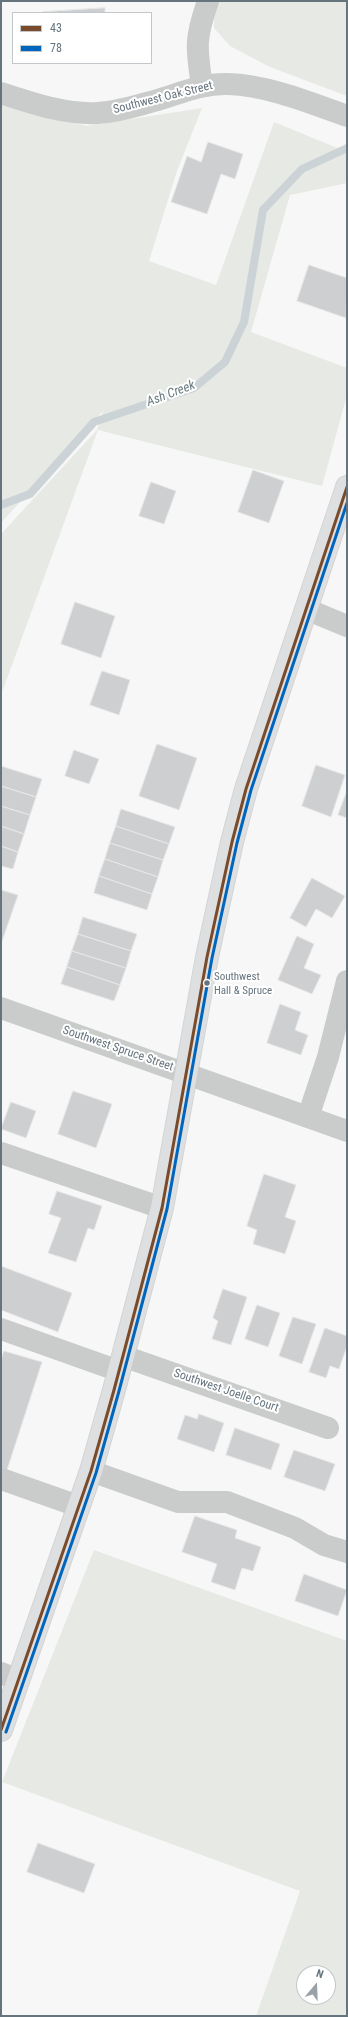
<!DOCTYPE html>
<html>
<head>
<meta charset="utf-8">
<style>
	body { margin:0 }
	#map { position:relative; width:348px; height:2017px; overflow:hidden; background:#f7f7f7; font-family:"Roboto Condensed",sans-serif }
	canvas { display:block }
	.frame { position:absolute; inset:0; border:2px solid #66747e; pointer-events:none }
	.legend { position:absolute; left:12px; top:12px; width:140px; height:52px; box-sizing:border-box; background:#fff; border:1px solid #c2c7cb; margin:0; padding:5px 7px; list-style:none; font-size:12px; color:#66747e }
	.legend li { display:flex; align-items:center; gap:8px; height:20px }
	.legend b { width:20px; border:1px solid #c2c7cb }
	.north { position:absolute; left:296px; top:1965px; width:40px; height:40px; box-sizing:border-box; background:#fff; border:1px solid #c2c7cb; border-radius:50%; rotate:19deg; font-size:11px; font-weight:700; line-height:16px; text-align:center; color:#66747e }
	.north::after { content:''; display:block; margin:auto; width:14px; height:18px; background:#99a2a8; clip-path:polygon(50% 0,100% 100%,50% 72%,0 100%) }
</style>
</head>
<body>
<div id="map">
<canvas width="348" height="2017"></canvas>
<div class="frame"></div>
<ul class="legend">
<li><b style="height:5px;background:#7a4b2a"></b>43</li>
<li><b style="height:5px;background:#0065bd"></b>78</li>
</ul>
<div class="north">N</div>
</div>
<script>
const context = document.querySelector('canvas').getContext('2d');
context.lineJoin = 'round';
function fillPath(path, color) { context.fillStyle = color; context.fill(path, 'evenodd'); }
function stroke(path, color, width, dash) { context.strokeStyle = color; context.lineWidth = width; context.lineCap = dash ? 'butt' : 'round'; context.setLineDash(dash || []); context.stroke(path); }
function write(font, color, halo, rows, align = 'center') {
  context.font = font + ' "Roboto Condensed",sans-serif'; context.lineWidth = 4; context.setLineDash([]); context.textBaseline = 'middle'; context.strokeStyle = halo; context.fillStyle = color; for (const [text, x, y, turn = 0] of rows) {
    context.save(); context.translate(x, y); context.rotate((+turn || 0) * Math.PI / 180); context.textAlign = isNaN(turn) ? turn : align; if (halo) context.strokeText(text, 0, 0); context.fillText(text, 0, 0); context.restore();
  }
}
const green = new Path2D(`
	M218 1H347V96L270 67 230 46 214 28V13Z
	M1 101 86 126 202 108 177 171 149 261 216 285 274 122 347 152V183L290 195 251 332 347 368V395L322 486 98 430 1 695V534L97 430 103 411 1 523Z
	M94 1550 347 1641V2016H256L300 1891 2 1782ZM304 1973H328V1997H304Z`);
const stream = new Path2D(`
	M1 505 30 494 94 422 194 388 225 362 244 322 263 210 302 169 347 148`);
const building = new Path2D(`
	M105 8V13H43V12Z
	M208 142 243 154 235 179 221 174 207 214 171 202 187 156 201 162Z
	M309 265 347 278 346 318 297 301Z
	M253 470 284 481 269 523 238 512Z
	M151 482 176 491 164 524 139 516Z
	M75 602 115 616 101 658 61 644Z
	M102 671 130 680 119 715 90 705Z
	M157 744 197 758 179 810 139 796Z
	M74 750 99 759 89 784 65 776Z
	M316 765 345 775 331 817 302 806Z
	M1 766 42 779 36 797 1 786Z
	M1 786 36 797 30 815 1 806Z
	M347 791V818L338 815Z
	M1 806 30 815 24 834 1 826Z
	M121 809 175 827 169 844 116 826Z
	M1 826 24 834 18 852 1 846Z
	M116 826 169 844 163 860 110 843Z
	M110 843 163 860 158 877 105 859Z
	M1 846 18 852 13 869 1 866Z
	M105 859 158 877 152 894 99 876Z
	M99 876 152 894 147 910 94 893Z
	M312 878 345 896 332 918 316 909 306 927 290 918Z
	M1 890 18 895 1 944Z
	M83 917 137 934 131 951 78 934Z
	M78 934 131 951 126 968 72 951Z
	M297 936 314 944 304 968 321 975 312 994 278 980Z
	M72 951 126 968 120 985 67 967Z
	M67 967 120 985 114 1001 61 984Z
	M280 1004 301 1012 295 1030 308 1035 301 1055 267 1043Z
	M73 1091 112 1104 96 1148 58 1134Z
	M11 1102 36 1111 26 1138 1 1129Z
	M264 1174 296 1185 285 1217 296 1221 285 1254 253 1244 257 1230 247 1226Z
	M57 1191 102 1206 94 1230 88 1228 76 1262 48 1253 61 1218 49 1214Z
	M1 1266 72 1293 58 1332 1 1310Z
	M223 1289 247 1297 231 1345 212 1339 218 1321 213 1318Z
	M257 1305 280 1313 268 1347 245 1339Z
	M293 1317 316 1324 302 1364 279 1356Z
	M325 1328 347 1336V1346L339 1369 330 1366 326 1378 309 1372Z
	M4 1351 42 1362 6 1473 1 1472V1360Z
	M199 1414 224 1423 214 1452 177 1439 185 1415 197 1419Z
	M235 1428 280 1444 271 1470 226 1455Z
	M294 1450 335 1464 325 1491 284 1477Z
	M195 1516 237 1530 235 1538 261 1547 253 1571 242 1568 235 1590 211 1582 217 1564 182 1552Z
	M304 1574 347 1590 338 1616 295 1601Z
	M38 1843 95 1864 84 1893 27 1872Z`);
const minor = new Path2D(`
	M202 86C196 47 195 38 208 1
	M1 93C32 103 66 115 98 113 117 112 136 106 154 101 179 94 201 83 228 84 267 85 311 103 347 116
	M306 609 347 626
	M1 1008 347 1131
	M308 1117 328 1057 347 981
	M1 1153 162 1208
	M1 1329 119 1371
	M123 1356 328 1428
	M91 1471 178 1502H227L295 1528 324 1545 347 1552
	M1 1479 78 1506
	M1 1673 18 1680`);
const major = new Path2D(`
	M1 1730 91 1471 114 1390 162 1208 207 957 232 842 246 789 347 487`);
const bus1 = new Path2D(`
	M1 1730 91 1471 114 1390 162 1208 207 957 232 842 246 789 347 487`);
const bus2 = new Path2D(`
	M6 1732 96 1473 119 1391 167 1209 212 958 237 843 251 790 347 503`);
const markers = [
	[207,983,3.5,"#66747e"]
];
const busNames = [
	["Southwest",214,977],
	["Hall & Spruce",214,991]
];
const streetNames = [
	["Southwest Oak Street",163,98,-14],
	["Southwest Spruce Street",118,1049,19],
	["Southwest Joelle Court",226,1391,19]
];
const waterNames = [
	["Ash Creek",171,394,-21]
];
fillPath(green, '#e6e9e4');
stroke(stream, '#ccd3d6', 8);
fillPath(building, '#cecfd0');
stroke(building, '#e6e6e6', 1);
stroke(major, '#d3d4d5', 24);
stroke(minor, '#cacccc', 22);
stroke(major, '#dedfe0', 22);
stroke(bus1, '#7a4b2a', 3);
stroke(bus2, '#0065bd', 3);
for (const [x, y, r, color] of markers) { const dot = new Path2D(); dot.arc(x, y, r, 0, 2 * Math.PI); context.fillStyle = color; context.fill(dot); stroke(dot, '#fff', 1.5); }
write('11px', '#66747e', '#fff', busNames, 'left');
write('12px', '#66747e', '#fff', streetNames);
write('italic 13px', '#66797f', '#fff', waterNames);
</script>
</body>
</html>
